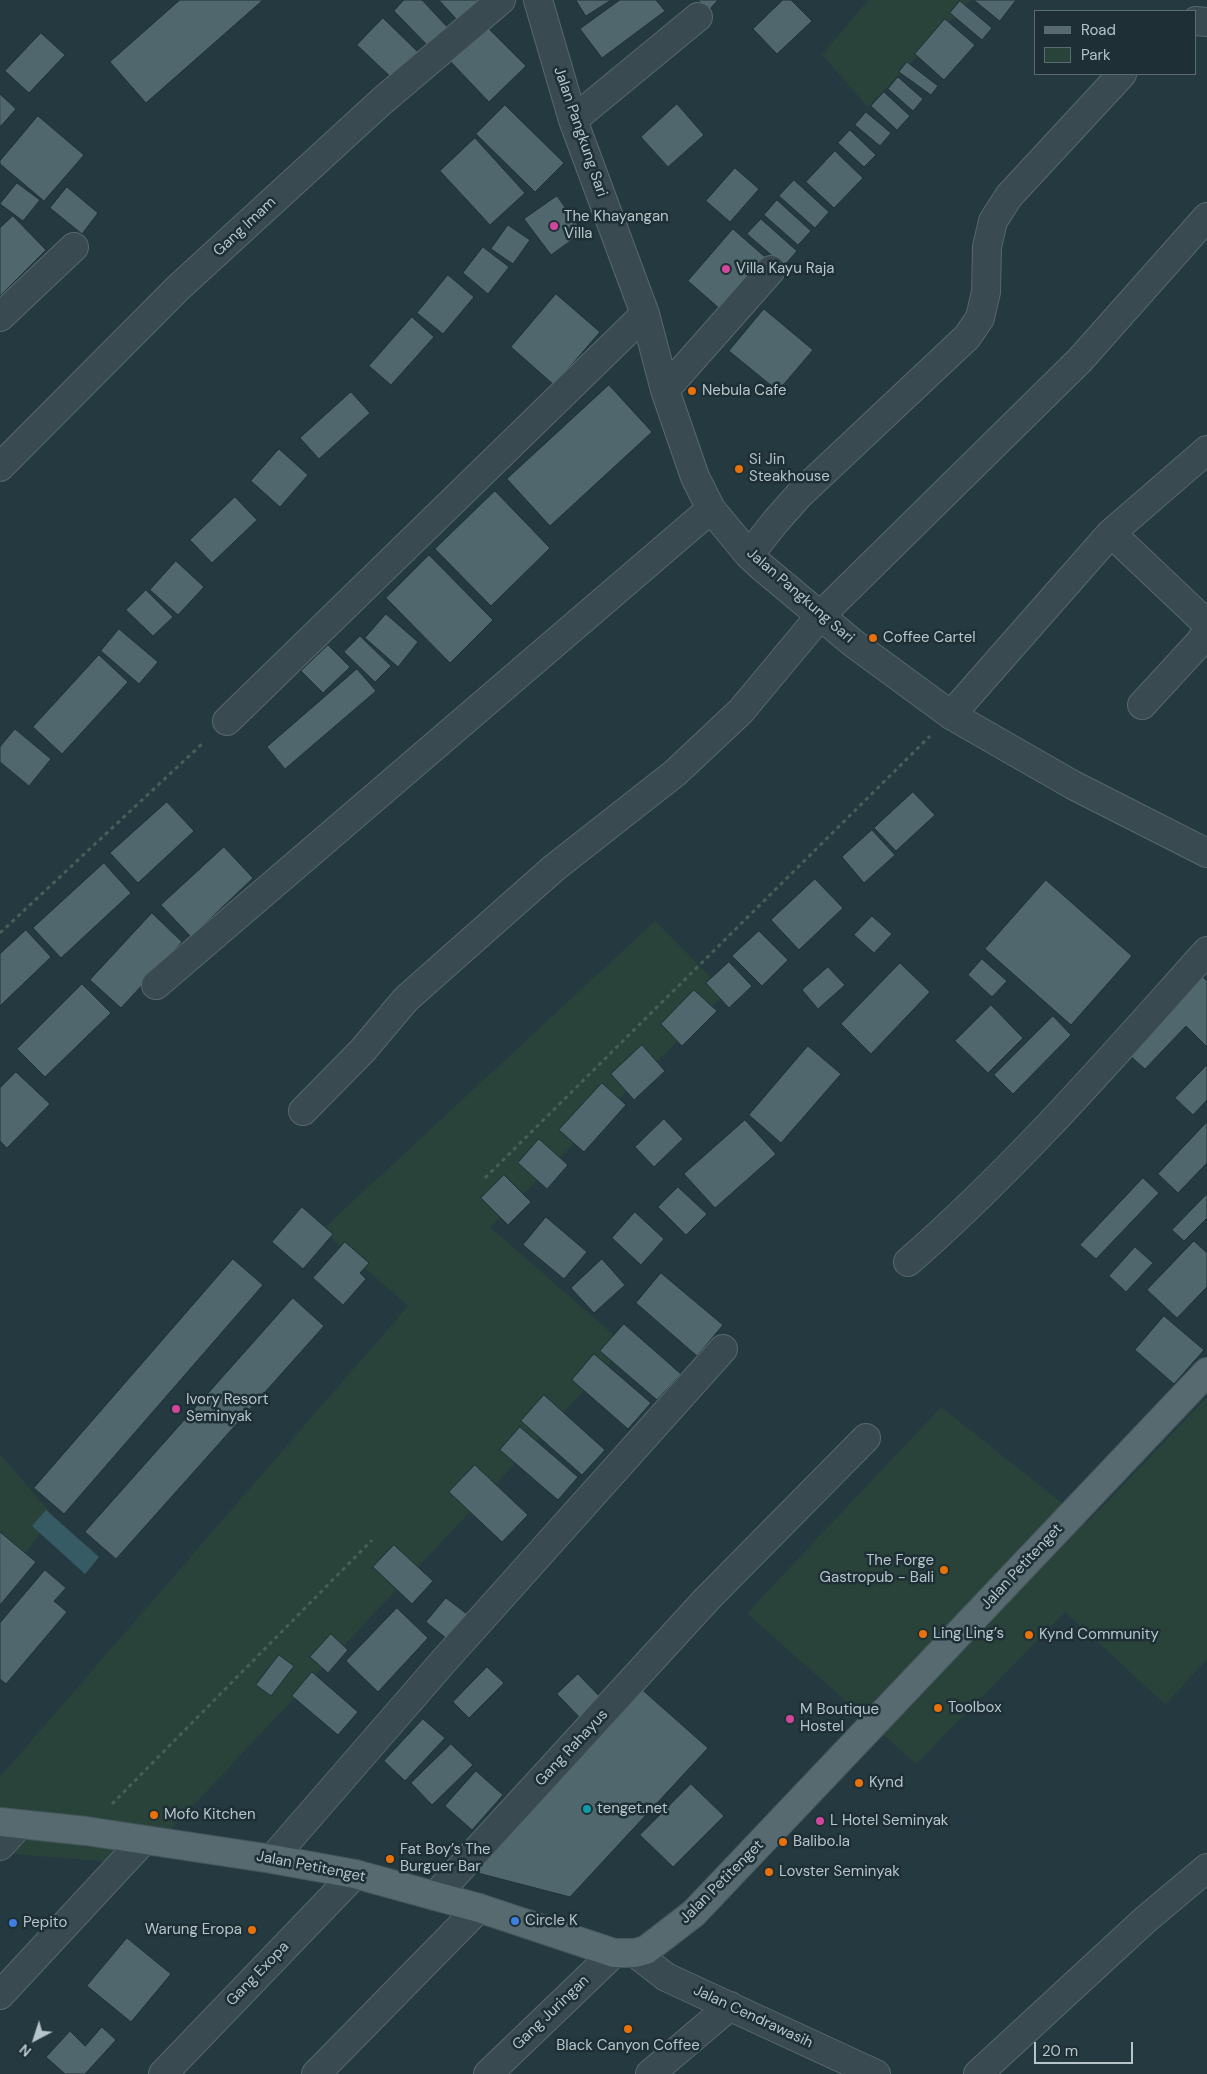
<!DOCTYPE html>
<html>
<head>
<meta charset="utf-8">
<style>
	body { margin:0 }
	#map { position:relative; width:1207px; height:2074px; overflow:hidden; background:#253a40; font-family:"DM Sans",sans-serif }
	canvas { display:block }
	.legend { position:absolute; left:1034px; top:10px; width:162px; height:65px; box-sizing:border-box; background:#1e3035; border:1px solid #5a6c71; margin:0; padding:6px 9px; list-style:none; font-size:15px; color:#b5c5ca }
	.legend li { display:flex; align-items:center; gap:10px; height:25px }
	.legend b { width:25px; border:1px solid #5a6c71 }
	.north { position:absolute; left:10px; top:2014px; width:50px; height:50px; -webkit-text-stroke:4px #1e3035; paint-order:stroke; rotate:220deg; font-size:14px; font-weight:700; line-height:20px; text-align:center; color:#b5c5ca }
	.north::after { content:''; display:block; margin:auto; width:18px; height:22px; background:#b5c5ca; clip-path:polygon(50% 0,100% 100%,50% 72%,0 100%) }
	.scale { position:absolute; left:1034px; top:2042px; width:99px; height:22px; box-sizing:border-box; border:2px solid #b5c5ca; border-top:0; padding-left:6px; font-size:15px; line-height:18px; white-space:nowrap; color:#b5c5ca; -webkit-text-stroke:4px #1e3035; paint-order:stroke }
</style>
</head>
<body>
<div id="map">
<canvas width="1207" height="2074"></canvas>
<ul class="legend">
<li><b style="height:6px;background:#576a70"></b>Road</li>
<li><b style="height:14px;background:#29433b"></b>Park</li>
</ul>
<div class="north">N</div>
<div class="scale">20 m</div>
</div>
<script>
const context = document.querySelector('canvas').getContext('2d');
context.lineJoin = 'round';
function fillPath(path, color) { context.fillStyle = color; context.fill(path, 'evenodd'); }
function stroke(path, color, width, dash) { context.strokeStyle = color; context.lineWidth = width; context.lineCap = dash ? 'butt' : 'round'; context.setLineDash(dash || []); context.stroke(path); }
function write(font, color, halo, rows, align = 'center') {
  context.font = font + ' "DM Sans",sans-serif'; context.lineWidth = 5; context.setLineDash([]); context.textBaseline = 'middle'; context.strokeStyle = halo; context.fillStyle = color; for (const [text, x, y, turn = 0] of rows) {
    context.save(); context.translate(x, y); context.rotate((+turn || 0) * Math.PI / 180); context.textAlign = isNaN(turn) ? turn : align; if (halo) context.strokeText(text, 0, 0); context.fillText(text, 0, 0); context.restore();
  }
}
const green = new Path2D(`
	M868 0H971L868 107 822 55Z
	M655 921 726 993 490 1227 626 1346 138 1864 0 1853V1777L408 1306 322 1230Z
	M1207 1397V1660L1165 1704 1065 1612 916 1764 747 1613 941 1407 1087 1523Z
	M0 1454 53 1516 0 1587Z`);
const water = new Path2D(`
	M46 1510 99 1557 85 1574 32 1526Z`);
const building = new Path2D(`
	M180 0H263L146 103 110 62Z
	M404 0H422L452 32 433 51 394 11Z
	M439 0H488L464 27Z
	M576 0H611L586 16Z
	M620 0H656L665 11 602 58 580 29Z
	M698 0H718L709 10Z
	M783 0H791L812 21 777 54 753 29Z
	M974 0H1016L1000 21Z
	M960 1 992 28 982 40 950 13Z
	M383 18 420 54 395 81 357 45Z
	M945 19 975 45 944 80 915 54Z
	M485 25 526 66 489 102 449 60Z
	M41 33 65 55 29 93 5 71Z
	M907 62 938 86 931 95 899 72Z
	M898 77 923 99 913 111 888 89Z
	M884 92 910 116 897 130 871 106Z
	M0 94 16 109 0 127Z
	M677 104 704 135 668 167 641 137Z
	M505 105 564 163 535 192 476 134Z
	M866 112 891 133 880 146 855 125Z
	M38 116 84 155 44 201 0 164V161Z
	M850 130 876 155 864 167 838 143Z
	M475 138 525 193 490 225 440 171Z
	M835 151 863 178 834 208 806 182Z
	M735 168 759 189 730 222 706 201Z
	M794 180 829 212 815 228 779 196Z
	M17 183 40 200 23 221 0 204Z
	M67 187 98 213 82 234 50 208Z
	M557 196 583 232 551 255 524 219Z
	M777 200 811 231 798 245 764 215Z
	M13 216 46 250 0 296V228Z
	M761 219 797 251 784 266 747 234Z
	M508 225 530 240 513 264 491 249Z
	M733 229 765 257 720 309 688 281Z
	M483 247 509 267 488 294 463 273Z
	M448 275 474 297 443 334 417 313Z
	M556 294 600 332 554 385 511 347Z
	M764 309 813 350 778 391 729 351Z
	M412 317 434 337 391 385 369 366Z
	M609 385 652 432 550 526 507 479Z
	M351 392 370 413 319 459 300 438Z
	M279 449 308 475 280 507 251 481Z
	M495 491 550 548 491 606 435 549Z
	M235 497 257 520 212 563 190 540Z
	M429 555 493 620 450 663 386 598Z
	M176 561 204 587 178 615 150 590Z
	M146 590 173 617 153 636 126 610Z
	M386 614 418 642 398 667 365 638Z
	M119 629 158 662 139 684 101 651Z
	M360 636 391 666 375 682 344 652Z
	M328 645 350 667 323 693 301 671Z
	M99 655 128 682 62 754 33 727Z
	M357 669 376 691 285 769 267 747Z
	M15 729 51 759 29 786 0 762V747Z
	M913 792 935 815 896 851 874 828Z
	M167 802 194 831 138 883 110 853Z
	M872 830 895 855 864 883 842 857Z
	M224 847 253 878 191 937 161 905Z
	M104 863 131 893 61 958 33 928Z
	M815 879 843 908 799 950 771 920Z
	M1046 880 1132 956 1071 1025 985 949Z
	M152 913 182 942 121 1008 90 980Z
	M872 916 892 934 874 953 854 935Z
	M26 930 51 957 0 1006V954Z
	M759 931 788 960 762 986 732 956Z
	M982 959 1007 981 992 997 968 975Z
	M729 962 752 986 729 1008 706 983Z
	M900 963 930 992 871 1054 841 1024Z
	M828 967 845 985 818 1009 802 990Z
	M1201 975 1207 981V1047L1186 1026 1145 1069 1127 1053Z
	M82 984 111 1013 45 1077 17 1049Z
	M694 990 717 1011 682 1046 661 1024Z
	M991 1005 1023 1038 988 1073 955 1041Z
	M1053 1016 1071 1035 1013 1094 994 1075Z
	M642 1045 665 1071 634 1100 611 1074Z
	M808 1046 841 1074 781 1143 749 1115Z
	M1207 1065V1100L1193 1115 1175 1098Z
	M16 1072 50 1104 7 1148 0 1141V1088Z
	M602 1083 626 1105 584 1152 559 1130Z
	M664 1119 683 1139 654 1167 635 1147Z
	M745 1120 776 1154 715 1208 684 1174Z
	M1207 1122V1163L1178 1193 1158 1174Z
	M539 1139 568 1165 547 1189 518 1163Z
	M504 1175 531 1202 508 1225 481 1198Z
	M1143 1178 1159 1193 1096 1259 1080 1245Z
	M678 1187 707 1214 686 1235 658 1207Z
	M1207 1194V1218L1184 1241 1172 1230Z
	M302 1207 333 1234 303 1269 272 1242Z
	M635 1212 664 1239 641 1265 612 1238Z
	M546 1217 587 1252 564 1279 523 1245Z
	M1194 1241 1207 1253V1287L1177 1318 1147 1290Z
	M345 1242 369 1263 360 1273 366 1279 343 1305 313 1278Z
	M1135 1247 1153 1263 1126 1292 1109 1276Z
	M233 1259 263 1285 64 1514 34 1488Z
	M602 1259 625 1285 594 1313 571 1288Z
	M661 1273 723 1325 697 1356 636 1303Z
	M293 1298 324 1326 116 1559 85 1532Z
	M1164 1316 1204 1350 1174 1384 1135 1350Z
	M624 1324 681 1374 657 1400 600 1351Z
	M594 1354 651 1403 628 1429 572 1380Z
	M544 1395 605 1450 582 1475 521 1421Z
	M520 1427 578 1477 558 1500 500 1450Z
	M475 1465 528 1515 502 1542 449 1492Z
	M0 1532 36 1562 0 1605Z
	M394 1545 433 1581 412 1604 373 1567Z
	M45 1570 66 1588 54 1601 67 1612 6 1684 0 1679V1623Z
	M446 1598 467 1614 447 1639 426 1622Z
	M397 1608 428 1638 378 1692 346 1661Z
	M331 1634 348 1650 328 1673 310 1657Z
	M279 1655 294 1666 271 1696 256 1685Z
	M487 1667 504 1683 469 1718 453 1702Z
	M312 1672 358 1712 338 1735 292 1696Z
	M578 1674 605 1702 584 1722 557 1694Z
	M638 1686 708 1748 570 1897 466 1870Z
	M423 1719 445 1738 405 1781 384 1761Z
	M451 1744 473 1765 432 1805 411 1783Z
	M476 1771 503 1795 472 1830 445 1806Z
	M691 1784 724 1816 673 1867 640 1835Z
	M127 1938 171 1974 131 2022 87 1986Z
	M102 2027 116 2040 85 2074H65L46 2057 70 2031 85 2046Z`);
const path = new Path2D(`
	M0 933 204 742
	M485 1178 930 736
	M112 1804 372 1540`);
const minor = new Path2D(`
	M538 0 573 120 645 314 665 390 695 477 711 509 749 555 762 567 853 643 951 715 1073 785 1207 853
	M1196 21 1207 22
	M573 120 698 17
	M0 317 74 247
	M665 390 771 270
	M0 467 178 288 382 101 501 0
	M1111 533 1203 620 1207 629
	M749 555 776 521 799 495 967 337 980 318 986 292 987 247 993 221 1009 196 1122 74
	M1142 705 1200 642 1207 631
	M951 715 1111 533 1207 450
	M227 721 645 314
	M156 985 711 509
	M303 1111 363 1050 406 999 554 868 675 773 741 711 820 616 1080 360 1207 217
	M908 1262C1017 1167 1111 1058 1207 951
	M0 1846 19 1825
	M272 1859 442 1663 723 1349
	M435 1896 707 1599 866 1438
	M635 1953 666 1977 876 2074
	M0 1995 143 1841
	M163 2074 355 1874
	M316 2074 479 1908
	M488 2074 614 1953
	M650 2074 730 2006
	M978 2074 1145 1920 1207 1868`);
const major = new Path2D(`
	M0 1822 86 1831 272 1859 355 1874 479 1908 614 1953H635L646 1950 694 1913 1207 1372`);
const markers = [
	[554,226,5,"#d1479c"],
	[726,269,5,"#d1479c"],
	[692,391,5,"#e8710a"],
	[739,469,5,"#e8710a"],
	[873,638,5,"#e8710a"],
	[176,1409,5,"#d1479c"],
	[944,1570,5,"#e8710a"],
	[923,1634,5,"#e8710a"],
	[1029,1635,5,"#e8710a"],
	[938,1708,5,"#e8710a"],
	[790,1719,5,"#d1479c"],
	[859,1783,5,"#e8710a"],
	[587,1809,5,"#0f9aa8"],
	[154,1815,5,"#e8710a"],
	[820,1821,5,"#d1479c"],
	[783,1842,5,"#e8710a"],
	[390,1859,5,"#e8710a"],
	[769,1872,5,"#e8710a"],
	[515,1921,5,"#3f7fe0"],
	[13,1923,5,"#3f7fe0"],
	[252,1930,5,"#e8710a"],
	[628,2029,5,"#e8710a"]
];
const streetNames = [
	["Jalan Pangkung Sari",580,132,71],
	["Gang Imam",245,227,-43],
	["Jalan Pangkung Sari",800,596,41],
	["Jalan Petitenget",1022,1567,-47],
	["Gang Rahayus",572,1748,-47],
	["Jalan Petitenget",311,1867,11],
	["Jalan Petitenget",722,1882,-45],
	["Gang Exopa",258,1974,-46],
	["Gang Juringan",551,2013,-44],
	["Jalan Cendrawasih",753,2017,25]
];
const poiNames = [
	["The Khayangan",564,217],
	["Villa",564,234],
	["Villa Kayu Raja",736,269],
	["Nebula Cafe",702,391],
	["Si Jin",749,460],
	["Steakhouse",749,477],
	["Coffee Cartel",883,638],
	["Ivory Resort",186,1400],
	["Seminyak",186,1417],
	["The Forge",934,1561,"right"],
	["Gastropub - Bali",934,1578,"right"],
	["Ling Ling’s",933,1634],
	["Kynd Community",1039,1635],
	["Toolbox",948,1708],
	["M Boutique",800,1710],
	["Hostel",800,1727],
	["Kynd",869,1783],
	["tenget.net",597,1809],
	["Mofo Kitchen",164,1815],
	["L Hotel Seminyak",830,1821],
	["Balibo.la",793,1842],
	["Fat Boy’s The",400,1850],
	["Burguer Bar",400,1867],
	["Lovster Seminyak",779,1872],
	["Circle K",525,1921],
	["Pepito",23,1923],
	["Warung Eropa",242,1930,"right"],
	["Black Canyon Coffee",628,2046,"center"]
];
fillPath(green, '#29433b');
fillPath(water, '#365b65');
fillPath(building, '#50676d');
stroke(building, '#203237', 1);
stroke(minor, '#57686d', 30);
stroke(major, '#45575c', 30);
stroke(path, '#475f58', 3, [4, 4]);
stroke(minor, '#394b50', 28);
stroke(major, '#576a70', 28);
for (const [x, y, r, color] of markers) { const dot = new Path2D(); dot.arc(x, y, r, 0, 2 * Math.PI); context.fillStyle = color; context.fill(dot); stroke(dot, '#1e3035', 2); }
write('15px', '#b5c5ca', '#1e3035', streetNames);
write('15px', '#b5c5ca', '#1e3035', poiNames, 'left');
</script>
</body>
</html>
